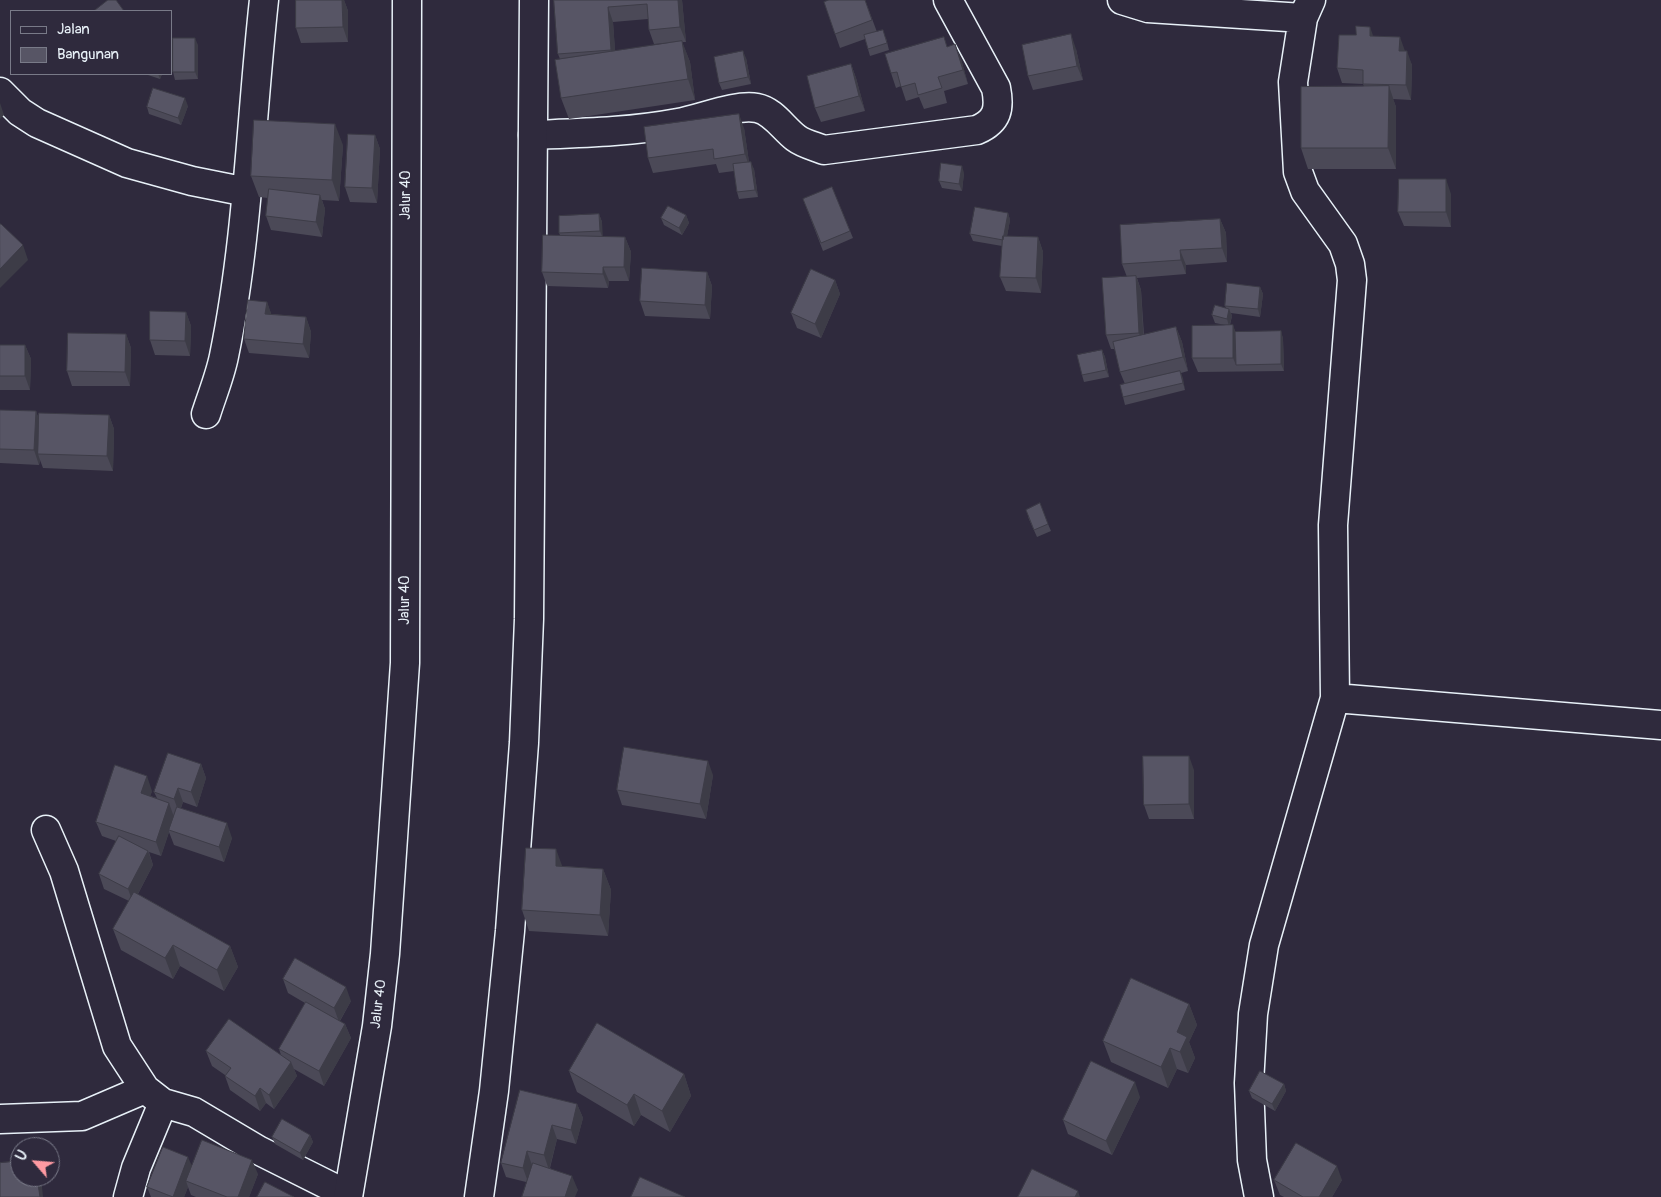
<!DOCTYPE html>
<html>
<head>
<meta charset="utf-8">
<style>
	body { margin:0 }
	#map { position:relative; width:1661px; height:1197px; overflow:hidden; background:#2f2a3d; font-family:Pangolin,sans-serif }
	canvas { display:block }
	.legend { position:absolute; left:10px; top:10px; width:162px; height:65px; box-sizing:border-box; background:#2f2a3d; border:1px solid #797a88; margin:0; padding:6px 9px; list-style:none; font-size:15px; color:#e8f1f8 }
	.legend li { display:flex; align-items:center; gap:10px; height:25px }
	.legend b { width:25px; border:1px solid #797a88 }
	.north { position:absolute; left:10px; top:1137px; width:50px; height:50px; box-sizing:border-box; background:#2f2a3d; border:1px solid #797a88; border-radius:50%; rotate:297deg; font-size:14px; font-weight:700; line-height:20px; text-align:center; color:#e8f1f8 }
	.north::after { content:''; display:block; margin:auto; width:18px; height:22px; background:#ff9aa2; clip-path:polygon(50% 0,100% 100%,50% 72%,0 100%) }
</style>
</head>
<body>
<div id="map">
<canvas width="1661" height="1197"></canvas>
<ul class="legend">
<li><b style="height:6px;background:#2f2a3d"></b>Jalan</li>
<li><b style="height:14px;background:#575565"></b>Bangunan</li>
</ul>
<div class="north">U</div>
</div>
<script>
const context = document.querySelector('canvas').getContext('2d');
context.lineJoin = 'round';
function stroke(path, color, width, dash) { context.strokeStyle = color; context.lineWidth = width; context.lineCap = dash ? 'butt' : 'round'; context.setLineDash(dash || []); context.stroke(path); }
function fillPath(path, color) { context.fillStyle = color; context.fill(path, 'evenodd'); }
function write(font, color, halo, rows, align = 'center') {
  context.font = font + ' Pangolin,sans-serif'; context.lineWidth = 4; context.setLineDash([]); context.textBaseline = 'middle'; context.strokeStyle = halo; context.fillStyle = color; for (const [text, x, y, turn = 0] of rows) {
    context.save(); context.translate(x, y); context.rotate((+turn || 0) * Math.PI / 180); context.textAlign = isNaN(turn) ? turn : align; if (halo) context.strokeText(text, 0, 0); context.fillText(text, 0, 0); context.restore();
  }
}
const minor = new Path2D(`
	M1122 0 1148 8 1303 18
	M0 92 20 112 37 123 127 163 192 181 247 192
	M533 135C582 133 630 132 678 123 701 119 735 104 757 108 773 111 783 128 796 138 804 144 814 146 824 150L977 130C998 121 1000 108 996 88L948 0
	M206 414C212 395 220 376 224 356 248 239 251 118 264 0
	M1335 698 1661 725
	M46 830 64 871 117 1046 145 1089 163 1103 194 1112 258 1150 348 1195
	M0 1119 82 1116 145 1089
	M128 1197 136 1168 163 1103
	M1259 1197 1252 1160 1249 1083 1253 1014 1264 945 1335 698 1333 525 1352 280 1350 264 1343 244 1305 191 1298 172 1293 82 1303 18 1311 0`);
const highway = new Path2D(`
	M348 1197 377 1026 385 954 405 663 407 0
	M479 1197 494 1091 510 931 524 743 529 619 534 0`);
const wall = new Path2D(`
	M296 0H344L348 11V42L301 43 296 28Z
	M554 0H682L686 42H682L690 62 695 100 569 119 561 98 560 59 558 54ZM648 19 649 30 654 44 670 43 615 51 613 22Z
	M865 0 877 32 886 38 889 50 870 56 865 39 840 48 824 2Z
	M1373 36 1405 51 1412 65 1411 100 1393 99 1396 107V169H1308L1301 148 1364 86 1363 84 1342 83 1337 68Z
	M198 45V79L175 80 173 72Z
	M948 47 961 59 968 84 944 91 947 103 924 109 919 97 906 101 901 86 896 88 891 73Z
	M1076 49 1083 80 1033 90 1028 76Z
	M746 58 751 84 722 90 719 83Z
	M851 64 856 78 865 111 821 122 815 108Z
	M145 74H162L160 79Z
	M188 106 181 125 149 114 147 107Z
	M744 128 749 162 754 169 758 197 739 199 737 192 734 171 719 173 716 164 653 173 648 158Z
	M375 135 380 149 377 203 350 202 345 187Z
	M343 145 339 201 322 200 325 209 322 237 271 230 266 216 268 198 259 197 251 176Z
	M964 173 962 191 942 188 939 181Z
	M832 187 853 238 823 251 803 199Z
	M1451 194V227L1404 226 1398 212Z
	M1008 213 1010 220 1007 236 1038 237 1043 252 1041 293 1006 291 1000 277 1002 246 973 241 970 234Z
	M599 214 602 222V237H625L631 252 629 281H609L608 288 547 286 542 272 560 235 559 233Z
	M686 215 689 223 682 235 664 225 661 218Z
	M1220 219 1226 233 1227 262 1186 265V274L1137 278 1141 290 1144 335 1176 327 1182 342 1188 371 1181 373 1185 390 1125 405 1123 397 1125 384 1120 372 1115 349H1111L1106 335 1127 277 1122 264Z
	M707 272 712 286 710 319 645 316 640 301Z
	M835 280 840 294 821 338 797 328 791 313Z
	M1260 287 1263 294 1260 317 1231 313 1232 316 1230 325H1233L1235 332 1281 331 1283 339 1284 371 1198 372 1192 358 1225 325 1215 323 1212 315 1226 308 1225 306Z
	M267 302 271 314 306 317 311 332 309 358 249 353 244 339Z
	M186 312 191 326 190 356 155 355 150 340Z
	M126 334 131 348 130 386H72L67 371Z
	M0 345H25L31 359 30 390H0Z
	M1102 350 1105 357 1109 377 1084 382 1082 375Z
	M0 410 36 411 39 420 109 415 114 429 113 471 43 468 40 460 39 465 0 463Z
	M1028 517 1048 524 1051 531 1037 537Z
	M201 764 206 778 197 807 183 802 181 808 232 838 224 862 174 845 169 832 161 856 149 852 153 865 138 894 230 946 238 967 224 991 180 966 173 979 121 950 113 929 129 901 104 889 99 874 116 841 102 836 96 822 152 791 150 796 157 798 154 792Z
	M1194 770V819H1149L1144 805Z
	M713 775 706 819 622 805 617 790Z
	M562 866 603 869 611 890 608 936 529 931 522 910Z
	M283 979 351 1001 340 1021 345 1024 351 1038 324 1086 294 1069 297 1076 274 1109 266 1103 260 1111 230 1090 225 1076V1075L212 1066 206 1051 281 1055 279 1049 305 1003 288 993Z
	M1189 1004 1197 1025 1189 1042 1195 1058 1188 1073 1177 1069 1168 1088 1111 1062 1103 1041Z
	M569 1071 684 1074 691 1096 670 1132 641 1115 634 1126 577 1092Z
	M1284 1084 1286 1091 1275 1111 1252 1098 1249 1091Z
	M1140 1097 1112 1155 1068 1134 1063 1120Z
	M577 1104 583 1118 576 1144 557 1139 550 1168 578 1190 526 1182 506 1177 501 1163Z
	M310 1135 313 1142 303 1160 275 1144 272 1137Z
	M192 1165 258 1174 249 1197H196L191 1195 188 1187 184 1197H151L147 1187Z
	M1274 1180H1342L1332 1197H1284L1280 1195Z`);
const shadedWall = new Path2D(`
	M342 0H344L348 11V42L343 27Z
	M678 0H682L686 42 680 27Z
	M608 7 613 22 616 65 611 50Z
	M1370 27 1375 41 1370 36Z
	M1071 34 1076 49 1083 80 1077 66Z
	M1400 37 1405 51H1399Z
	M195 38 198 45V79L195 72Z
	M682 41 690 62 695 100 688 79Z
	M955 44 961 59 968 84 963 70Z
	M743 51 746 58 751 84 748 77Z
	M1407 51 1412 65 1411 100 1406 85Z
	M851 64 856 78 865 111 859 96Z
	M158 74H162L160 79Z
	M1389 86 1396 107V169L1388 148Z
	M185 98 188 106 181 125 178 118Z
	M0 103 4 115 0 119Z
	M739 114 744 128 750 169 745 154Z
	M335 124 343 145 339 201 332 180Z
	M375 135 380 149 377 203 372 188Z
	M751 162 754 169 758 197 755 190Z
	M962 166 964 173 962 191 959 184Z
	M1446 179 1451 194V227L1446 212Z
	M320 195 325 209 322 237 316 222Z
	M1008 213 1010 220 1005 247 1003 240Z
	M599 214 602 222 603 239 600 231Z
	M686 215 689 223 682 235 679 228Z
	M1220 219 1226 233 1227 262 1222 248Z
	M625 237 631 252 629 281 624 267Z
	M1038 237 1043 252 1041 293 1036 278Z
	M23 245 28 260 0 288V269Z
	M1180 250 1186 265V274L1181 260Z
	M603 267 609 281 608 288 603 274Z
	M707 272 712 286 710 319 705 305Z
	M1136 276 1141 290 1144 348 1139 333Z
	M835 280 840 294 821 338 815 324Z
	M1260 287 1263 294 1260 317 1258 309Z
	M267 302 272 316 265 314Z
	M1229 309 1232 316 1229 326 1227 319Z
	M186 312 191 326 190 356 185 341Z
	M306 317 311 332 309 358 303 344Z
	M1233 325 1238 339 1236 365 1233 358Z
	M1176 327 1182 342 1188 371 1183 357Z
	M1281 331 1283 339 1284 371 1281 364Z
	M126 334 131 348 130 386 125 372Z
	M25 345 31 359 30 390 25 376Z
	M1102 350 1105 357 1109 377 1106 370Z
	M1180 371 1183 378 1185 390 1183 383Z
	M36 411 41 426 38 454 40 460 39 465 34 450Z
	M109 415 114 429 113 471 107 456Z
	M1189 756 1194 770V819L1189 804Z
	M708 761 713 775 706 819 700 804Z
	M201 764 206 778 197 807 191 792Z
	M147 776 152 791 147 808 141 793Z
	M178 788 183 802 179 813 174 799Z
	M169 803 174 817 169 830V832L161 856 156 842Z
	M227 823 232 838 224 862 219 847Z
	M556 849 564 871 556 866Z
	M148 851 153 865 133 903 128 889Z
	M603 869 611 890 608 936 600 915Z
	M173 945 180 966 173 979 165 958Z
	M230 946 238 967 224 991 217 970Z
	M346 987 351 1001 339 1022 334 1008Z
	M1189 1004 1197 1025 1189 1042 1195 1058 1188 1073 1180 1052 1177 1032Z
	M345 1024 351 1038 324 1086 319 1071Z
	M1170 1048 1177 1069 1168 1088 1161 1067Z
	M291 1062 297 1076 274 1109 269 1095Z
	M684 1074 691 1096 670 1132 662 1111Z
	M1135 1082 1140 1097 1112 1155 1106 1141Z
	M1284 1084 1286 1091 1275 1111 1272 1104Z
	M260 1088 266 1103 260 1111 255 1096Z
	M634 1094 641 1115 634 1126 627 1105Z
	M577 1104 583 1118 576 1144 571 1130Z
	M552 1125 557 1139 549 1170 544 1155Z
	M310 1135 313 1142 303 1160 300 1153Z
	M527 1151 532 1165 528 1182 523 1168Z
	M188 1157 194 1171 186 1181 188 1187 184 1197H173Z
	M252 1160 258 1174 249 1197H238Z
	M1337 1166 1342 1180 1332 1197H1319Z
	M572 1176 578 1190 575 1197H565Z
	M37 1177H41L43 1197H40Z
	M1078 1191 1080 1197H1075Z`);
const building = new Path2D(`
	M108 0H116L124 11H94Z
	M296 0H342L343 27 296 28Z
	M554 0H678L680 27 649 30 647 4 608 7 611 50 558 54Z
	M829 0H865L872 20 835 34 824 2Z
	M1356 26 1370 27V36L1400 37 1399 51H1407L1406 85 1363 84V70L1337 68 1339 35H1356Z
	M883 30 887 43 868 49 864 35Z
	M1071 34 1077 66 1028 76 1022 45Z
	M944 37 947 47 955 44 963 70 938 77 942 88 918 95 915 83 901 87 897 72 891 73 885 54Z
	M173 38H195V72H173Z
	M682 41 688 79 561 98 555 60Z
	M743 51 748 77 719 83 714 57Z
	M851 64 859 96 815 108 807 76Z
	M1389 86 1388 148H1301V87Z
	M153 88 185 98 178 118 147 107Z
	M739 114 745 154 714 159 713 149 648 158 644 127Z
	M254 120 335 124 332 180 251 176Z
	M348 134 375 135 372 188 345 187Z
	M751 162 755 190 737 192 733 164Z
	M941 163 962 166 959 184 939 181Z
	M1399 179H1446V212H1398Z
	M832 187 850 231 821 243 803 199Z
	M269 189 320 195 316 222 266 216Z
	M668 206 686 215 679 228 661 218Z
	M975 207 1008 213 1003 240 970 234Z
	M599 214 600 231 559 233V216Z
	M1220 219 1222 248 1180 250 1181 260 1122 264 1120 225Z
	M0 224H1L23 245 0 269Z
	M543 235 625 237 624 267H603V274L542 272Z
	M1003 236 1038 237 1036 278 1000 277Z
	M642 268 707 272 705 305 640 301Z
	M811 269 835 280 815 324 791 313Z
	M1136 276 1139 333 1106 335 1102 278Z
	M1227 283 1260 287 1258 309 1225 306Z
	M248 300 267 302 265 314 306 317 303 344 244 339Z
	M1215 305 1229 309 1227 319 1212 315Z
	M150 311 186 312 185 341 150 340Z
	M1233 325V358H1192V326Z
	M1176 327 1183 357 1120 372 1113 342Z
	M1281 331V364L1236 365 1235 332Z
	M68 333 126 334 125 372 67 371Z
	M0 345H25V376H0Z
	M1102 350 1106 370 1082 375 1077 355Z
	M1180 371 1183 383 1123 397 1120 385Z
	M0 410 36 411 34 450 0 449Z
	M39 413 109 415 107 456 38 454Z
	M1040 503 1048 524 1034 530 1026 510Z
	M624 747 708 761 700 804 617 790Z
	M168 753 201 764 191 792 178 788 174 799 154 792Z
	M1143 756H1189V804L1144 805Z
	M115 765 147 776 141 793 169 803 156 842 96 822Z
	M177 807 227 823 219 847 169 830Z
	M119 836 148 851 128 889 99 874Z
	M526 848 556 849V866L603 869 600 915 522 910Z
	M134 892 230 946 217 970 173 945 165 958 113 929Z
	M295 958 346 987 334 1008 283 979Z
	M1131 978 1189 1004 1177 1032 1187 1037 1180 1052 1170 1048 1161 1067 1103 1041Z
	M306 1002 345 1024 319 1071 279 1049Z
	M229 1019 291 1062 269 1095 260 1088 255 1096 225 1076 231 1068 206 1051Z
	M597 1023 684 1074 662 1111 634 1094 627 1105 569 1071Z
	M1091 1061 1135 1082 1106 1141 1063 1120Z
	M1260 1071 1284 1084 1272 1104 1249 1091Z
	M520 1090 577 1104 571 1130 552 1125 544 1155 527 1151 523 1168 501 1163Z
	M282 1119 310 1135 300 1153 272 1137Z
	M202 1140 252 1160 238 1197H227L186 1181Z
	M1296 1143 1337 1166 1319 1197H1303L1274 1180Z
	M163 1147 188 1157 173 1197 147 1187Z
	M20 1161V1177H37L40 1197H0V1163Z
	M533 1163 572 1176 565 1197H522Z
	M1032 1169 1078 1191 1075 1197H1018Z
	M640 1177 685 1197H631Z
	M265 1182 294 1197H257Z`);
const streetNames = [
	["Jalur 40",406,195,-90],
	["Jalur 40",405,600,-90],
	["Jalur 40",379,1004,-83]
];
stroke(minor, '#e8f1f8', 31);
stroke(highway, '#e8f1f8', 31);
stroke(minor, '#2f2a3d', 28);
stroke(highway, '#2f2a3d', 28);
fillPath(wall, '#4b4957');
fillPath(shadedWall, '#3d3c47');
fillPath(building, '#575565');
stroke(building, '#3d3c47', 1);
write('14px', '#e8f1f8', '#2f2a3d', streetNames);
</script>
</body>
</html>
